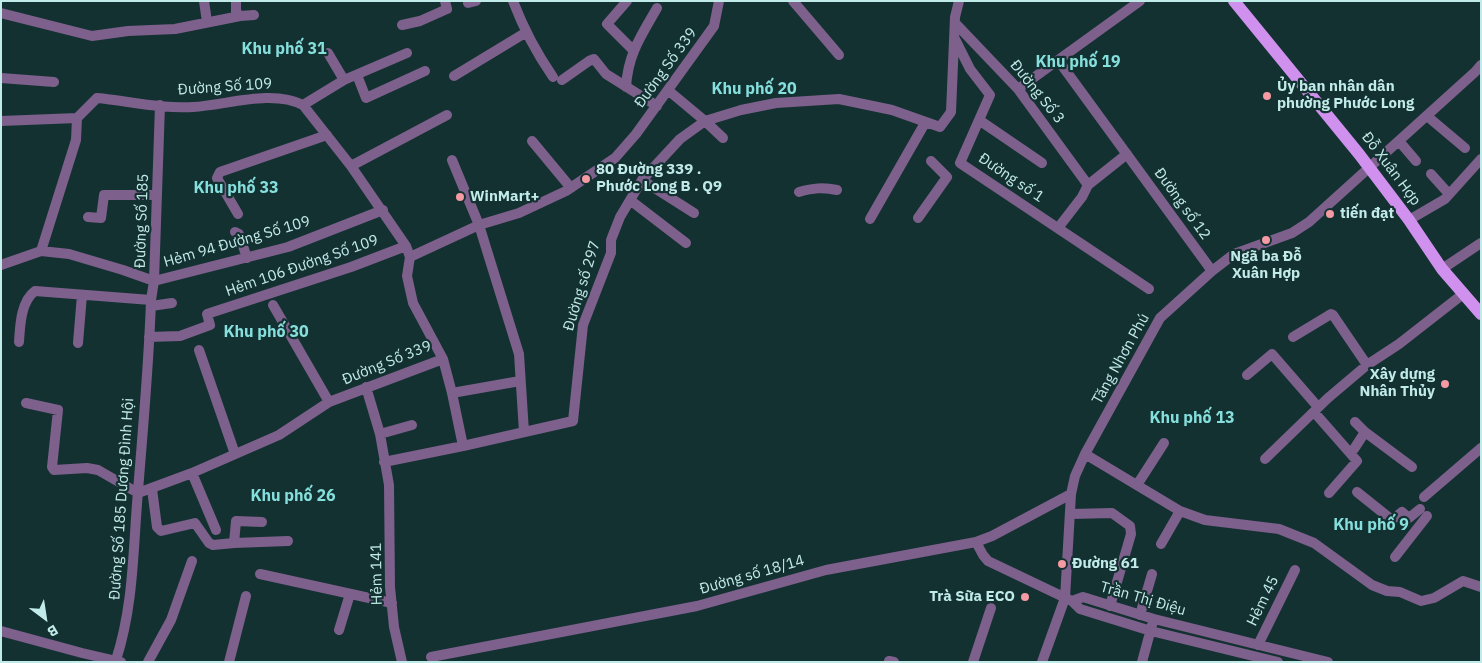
<!DOCTYPE html>
<html>
<head>
<meta charset="utf-8">
<style>
	body { margin:0 }
	#map { position:relative; width:1482px; height:663px; overflow:hidden; background:#143131; font-family:"IBM Plex Sans",sans-serif }
	canvas { display:block }
	.frame { position:absolute; inset:0; border:2px solid #c1ebe9; pointer-events:none }
	.north { position:absolute; left:20px; top:593px; width:50px; height:50px; -webkit-text-stroke:4px #143131; paint-order:stroke; rotate:149deg; font-size:14px; font-weight:700; line-height:20px; text-align:center; color:#c1ebe9 }
	.north::after { content:''; display:block; margin:auto; width:18px; height:22px; background:#c1ebe9; clip-path:polygon(50% 0,100% 100%,50% 72%,0 100%) }
</style>
</head>
<body>
<div id="map">
<canvas width="1482" height="663"></canvas>
<div class="frame"></div>
<div class="north">B</div>
</div>
<script>
const context = document.querySelector('canvas').getContext('2d');
context.lineJoin = 'round';
function stroke(path, color, width, dash) { context.strokeStyle = color; context.lineWidth = width; context.lineCap = dash ? 'butt' : 'round'; context.setLineDash(dash || []); context.stroke(path); }
function write(font, color, halo, rows, align = 'center') {
  context.font = font + ' "IBM Plex Sans",sans-serif'; context.lineWidth = 4.5; context.setLineDash([]); context.textBaseline = 'middle'; context.strokeStyle = halo; context.fillStyle = color; for (const [text, x, y, turn = 0] of rows) {
    context.save(); context.translate(x, y); context.rotate((+turn || 0) * Math.PI / 180); context.textAlign = isNaN(turn) ? turn : align; if (halo) context.strokeText(text, 0, 0); context.fillText(text, 0, 0); context.restore();
  }
}
const minor = new Path2D(`
	M204 1 207 22
	M236 1V12L240 16
	M513 1C524 30 535 51 553 77
	M627 1 607 24 633 50
	M793 1 839 55
	M468 3 476 1
	M1 13 92 36 128 31 175 29 240 16 254 15
	M956 24 1018 89 1088 185
	M402 25 420 21 447 9 445 1
	M955 39 970 69 990 95 960 163 1149 289
	M328 53 344 80
	M1058 60 1212 271
	M357 75 366 98 425 71
	M454 76 525 33
	M1 78 54 82
	M562 80 589 61 594 59 606 74 657 106
	M626 87C628 54 641 36 657 8
	M1018 89 1140 1
	M669 91 705 121 723 138
	M303 105 344 80 407 53
	M1427 116 1465 148
	M979 120 1042 163
	M1 121 77 118 97 98C128 101 162 109 193 107 227 105 272 89 303 105L351 166 406 246 410 257
	M532 141 571 188
	M1399 141 1416 161
	M452 160 479 225 519 354 524 432
	M351 166 447 115
	M1431 174 1449 194
	M642 180 694 213
	M799 192C813 188 823 187 837 190
	M630 200 686 243
	M238 214 217 178 220 172 327 135
	M88 217 101 218 104 195H157
	M918 218 947 177 931 161
	M870 219 925 123
	M1409 220 1445 199 1481 159
	M1058 228 1082 197 1088 185 1127 154
	M235 232 239 234 247 258
	M41 251 76 140 77 118
	M1 265 41 251 69 254 123 270 154 281 288 247 383 210
	M1442 269 1481 243
	M273 305 329 402
	M151 306 172 303
	M149 337 180 336 210 325 207 314 351 267 406 246
	M1293 337 1331 314 1333 315 1367 365
	M19 342C20 325 21 301 35 291L151 300
	M78 343 82 295
	M199 350 235 454
	M443 359 452 393 463 446
	M1247 375 1272 354 1318 407
	M366 387 380 434 389 485 390 587 394 627 402 662
	M452 393 520 381
	M26 403 58 410 52 467 54 470 87 468 98 470 138 493 192 473 279 435 329 402 443 359 413 303 407 276 410 257 479 225 519 213 566 191 615 158 636 134 714 26 719 1
	M1314 412 1357 461 1329 493
	M1355 422 1365 432 1412 467
	M380 434 412 425
	M1354 449 1365 432
	M1085 454 1180 511 1205 520 1279 529 1314 543 1372 585 1387 591 1400 592 1421 601 1434 598 1463 581 1481 587
	M1265 459 1328 398 1367 365 1399 344 1463 294
	M384 462 463 446 573 421 583 325 611 253V240L620 217 642 180 680 139 705 121 741 110 776 103 839 99 892 110 940 127 951 112 955 17 959 1
	M192 473 216 530
	M1137 485 1164 443
	M152 489 157 527 161 531 195 523 209 543 213 545 234 543 288 541
	M1357 492 1392 520 1402 512 1409 518 1420 509
	M1424 497 1481 448
	M1071 514 1112 513 1130 526 1131 534 1110 606
	M976 542 983 555 988 561 1072 601 1080 609 1151 631 1278 662
	M234 543 236 521 262 522
	M1161 544 1180 511
	M1395 557 1427 516
	M260 574 392 603
	M1072 601 1083 597 1154 619 1328 662
	M1140 615 1152 574
	M339 630 350 594
	M1 631 82 653 121 662
	M1258 645 1295 570
	M431 657 697 606 826 570 976 542 992 536 1071 494
	M116 660C134 605 133 548 138 491 143 427 149 364 151 300L154 281 160 105
	M889 661 894 662
	M148 662 171 620 192 561
	M229 662 246 596
	M973 662 991 608
	M1042 662 1065 598 1071 494 1075 476 1085 454 1160 318 1212 271 1234 254 1292 233 1309 222 1475 72 1481 65
	M1142 662 1152 625`);
const major = new Path2D(`
	M1234 1 1359 154 1409 220 1442 269 1481 314`);
const markers = [
	[1267,96,5,"#f49aa3"],
	[586,179,5,"#f49aa3"],
	[460,197,5,"#f49aa3"],
	[1330,214,5,"#f49aa3"],
	[1266,240,5,"#f49aa3"],
	[1445,384,5,"#f49aa3"],
	[1062,564,5,"#f49aa3"],
	[1025,597,5,"#f49aa3"]
];
const streetNames = [
	["Đường Số 339",666,68,-54],
	["Đường Số 109",225,87,-4],
	["Đường Số 3",1037,92,51],
	["Đỗ Xuân Hợp",1391,169,53],
	["Đường số 1",1011,178,34],
	["Đường số 12",1182,204,54],
	["Đường Số 185",142,221,-88],
	["Hẻm 94 Đường Số 109",237,242,-16],
	["Hẻm 106 Đường Số 109",302,266,-19],
	["Đường số 297",582,286,-73],
	["Tăng Nhơn Phú",1121,359,-61],
	["Đường Số 339",387,363,-22],
	["Đường Số 185 Dương Đình Hội",122,499,-86],
	["Hẻm 141",377,574,-91],
	["Đường số 18/14",752,575,-16],
	["Trần Thị Điệu",1143,599,16],
	["Hẻm 45",1263,601,-64]
];
const poiNames = [
	["Ủy ban nhân dân",1277,87],
	["phường Phước Long",1277,104],
	["80 Đường 339 .",596,170],
	["Phước Long B . Q9",596,187],
	["WinMart+",470,197],
	["tiến đạt",1340,214],
	["Ngã ba Đỗ",1266,257,"center"],
	["Xuân Hợp",1266,274,"center"],
	["Xây dựng",1435,375,"right"],
	["Nhân Thủy",1435,392,"right"],
	["Đường 61",1072,564],
	["Trà Sữa ECO",1015,597,"right"]
];
const neighbourhoodNames = [
	["Khu phố 31",284,49],
	["Khu phố 19",1078,62],
	["Khu phố 20",754,89],
	["Khu phố 33",236,188],
	["Khu phố 30",266,332],
	["Khu phố 13",1192,418],
	["Khu phố 26",293,496],
	["Khu phố 9",1371,525]
];
stroke(minor, '#7d608c', 10);
stroke(major, '#cf91ed', 12);
for (const [x, y, r, color] of markers) { const dot = new Path2D(); dot.arc(x, y, r, 0, 2 * Math.PI); context.fillStyle = color; context.fill(dot); stroke(dot, '#143131', 2); }
write('15px', '#c1ebe9', '#143131', streetNames);
write('bold 15px', '#c1ebe9', '#143131', poiNames, 'left');
write('bold 16px', '#85dfdd', '#143131', neighbourhoodNames);
</script>
</body>
</html>
